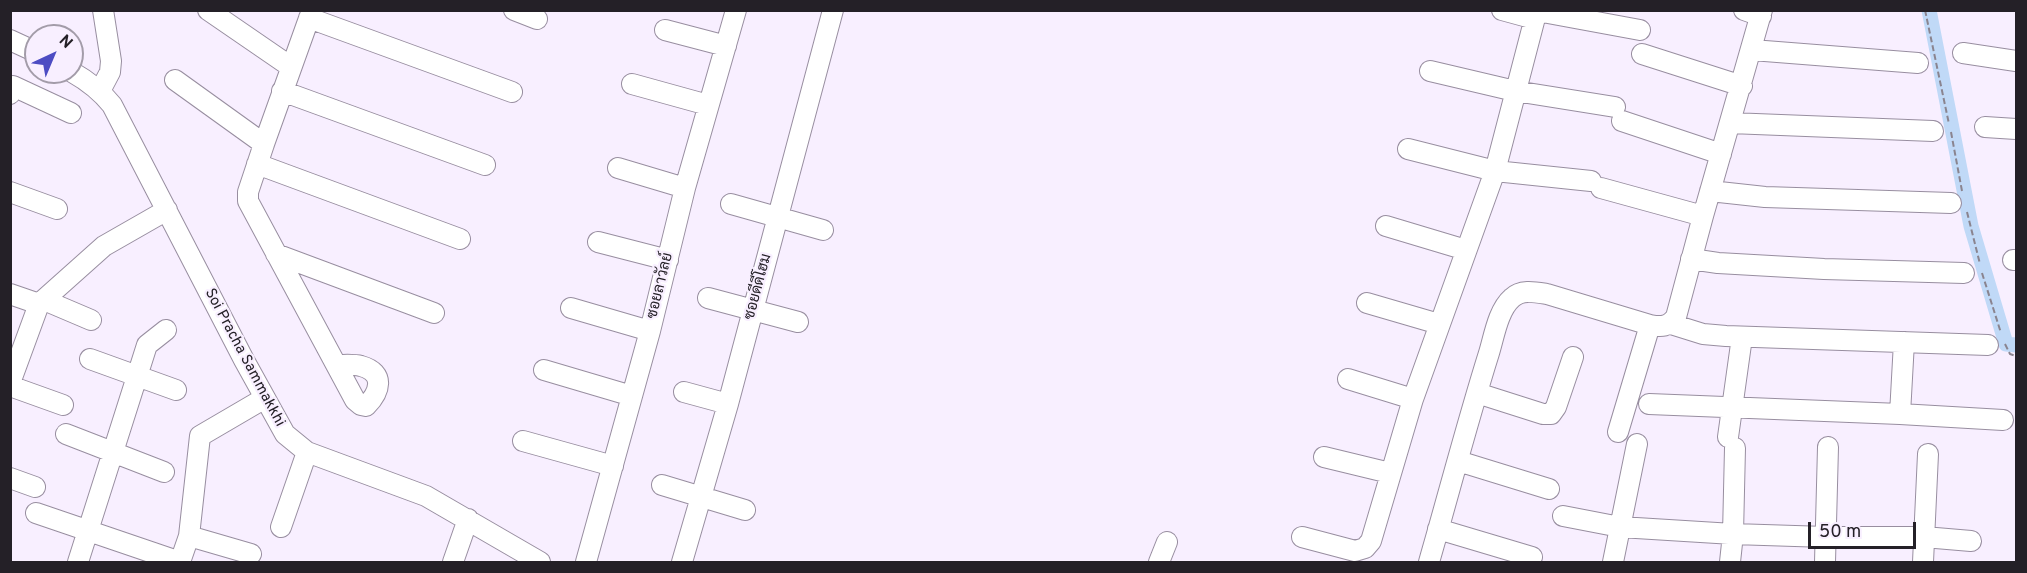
<!DOCTYPE html>
<html>
<head>
<meta charset="utf-8">
<style>
	body { margin:0 }
	#map { position:relative; width:2027px; height:573px; overflow:hidden; background:#f8efff; font-family:Overpass,sans-serif }
	canvas { display:block }
	.frame { position:absolute; inset:0; border:12px solid #242027; pointer-events:none }
	.north { position:absolute; left:24px; top:24px; width:60px; height:60px; box-sizing:border-box; background:#f8efff; border:2px solid #a39ca9; border-radius:50%; rotate:44deg; font-size:16px; font-weight:700; line-height:24px; text-align:center; color:#242027 }
	.north::after { content:''; display:block; margin:auto; width:21px; height:27px; background:#4d4cc3; clip-path:polygon(50% 0,100% 100%,50% 72%,0 100%) }
	.scale { position:absolute; left:1808px; top:522px; width:108px; height:27px; box-sizing:border-box; border:3px solid #242027; border-top:0; padding-left:8px; font-size:18px; line-height:21px; white-space:nowrap; color:#242027; -webkit-text-stroke:4px #f8efff; paint-order:stroke }
</style>
</head>
<body>
<div id="map">
<canvas width="2027" height="573"></canvas>
<div class="frame"></div>
<div class="north">N</div>
<div class="scale">50 m</div>
</div>
<script>
const context = document.querySelector('canvas').getContext('2d');
context.lineJoin = 'round';
function stroke(path, color, width, dash) { context.strokeStyle = color; context.lineWidth = width; context.lineCap = dash ? 'butt' : 'round'; context.setLineDash(dash || []); context.stroke(path); }
function write(font, color, halo, rows, align = 'center') {
  context.font = font + ' Overpass,Sarabun,sans-serif'; context.lineWidth = 4.5; context.setLineDash([]); context.textBaseline = 'middle'; context.strokeStyle = halo; context.fillStyle = color; for (const [text, x, y, turn = 0] of rows) {
    context.save(); context.translate(x, y); context.rotate((+turn || 0) * Math.PI / 180); context.textAlign = isNaN(turn) ? turn : align; if (halo) context.strokeText(text, 0, 0); context.fillText(text, 0, 0); context.restore();
  }
}
const canal = new Path2D(`
	M1929 10 1971 226 2006 344 2016 345`);
const path = new Path2D(`
	M1925 10 1949 124
	M1951 132 1962 191
	M1967 212 1980 264
	M1982 273 2001 333
	M2005 344 2010 354 2016 356`);
const minor = new Path2D(`
	M208 10 291 67
	M312 10 264 144 248 192V201L355 400 361 405 366 406C380 392 386 373 361 366 353 364 345 365 337 365
	M514 10 537 19
	M1502 10 1535 19
	M1744 10 1761 16
	M1537 11 1640 30
	M309 18 512 92
	M665 30 726 46
	M10 40 36 52
	M1752 50 1918 63
	M1963 53 2016 61
	M1642 54 1742 86
	M1430 71 1515 91 1615 107
	M72 72C88 81 100 90 112 105L244 360 285 434 307 452 426 496 540 562
	M175 80 264 144
	M632 84 708 105
	M100 91 110 72 111 61 103 10
	M282 91 485 165
	M10 94 13 86 71 113
	M1622 121 1721 154
	M1730 123 1933 131
	M1985 127 2016 129
	M1408 149 1495 171 1591 181
	M257 164 460 239
	M618 168 685 188
	M1601 188 1703 216
	M1710 191 1765 197 1951 203
	M10 192 57 209
	M731 204 823 230
	M1386 226 1466 250
	M598 242 668 260
	M276 254 434 313
	M1691 259 1718 263 1824 269 1964 273
	M2013 260H2016
	M10 294 39 304
	M708 298 798 322
	M44 300 91 320
	M1367 303 1439 324
	M571 308 650 331
	M1671 324 1703 334 1726 336 1988 345
	M90 359 176 390
	M544 370 632 396
	M1348 379 1413 399
	M10 383 39 304 104 246 167 210
	M10 386 63 405
	M684 392 728 404
	M1477 393 1543 414H1551L1556 407 1573 357
	M1649 404 1900 414 1904 342
	M1900 414 2003 420
	M1618 432 1650 325
	M66 434 164 472
	M1728 437 1742 337
	M523 441 613 466
	M1324 457 1390 473
	M1458 461 1549 489
	M10 478 35 487
	M662 485 745 510
	M36 513 180 562
	M1563 516 1620 527 1733 534 1826 537H1924L1971 541
	M281 527 307 452
	M1438 529 1532 557
	M189 536 251 554
	M1302 537 1355 551 1365 548 1371 541 1413 399 1495 171 1537 10
	M78 562 147 345 166 330
	M180 562 189 536 200 436 265 398
	M453 562 468 519
	M586 562 650 331 685 188 736 10
	M682 562 728 404 833 10
	M1159 562 1167 542
	M1429 562C1449 493 1467 423 1489 353 1494 337 1498 310 1512 298 1521 289 1535 292 1547 294L1650 325C1662 327 1668 327 1676 317L1703 216 1762 10
	M1613 562 1637 444
	M1730 562 1733 534 1735 448
	M1825 562 1828 447
	M1923 562 1928 454`);
const streetNames = [
	["ซอยลาวัลย์",661,286,-76],
	["ซอยดีดีโฮม",759,287,-75],
	["Soi Pracha Sammakkhi",244,358,62]
];
stroke(canal, '#c0d9f7', 15);
stroke(minor, '#988ea0', 22);
stroke(path, '#8a848f', 2, [6, 3]);
stroke(minor, '#fff', 20);
write('15px', '#242027', '#f8efff', streetNames);
</script>
</body>
</html>
